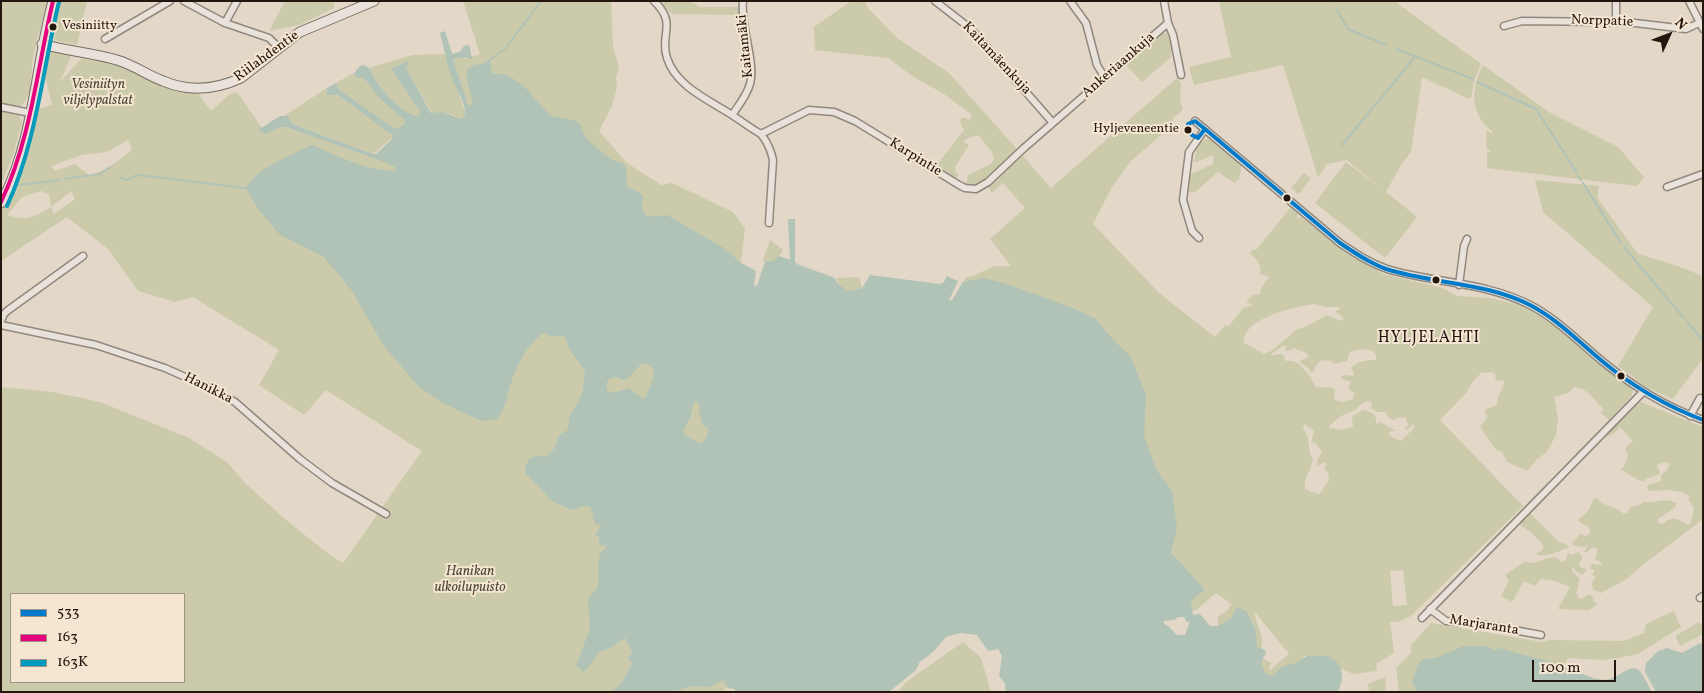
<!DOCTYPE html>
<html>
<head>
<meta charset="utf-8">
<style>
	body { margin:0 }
	#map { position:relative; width:1704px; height:693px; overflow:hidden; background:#e3d7c7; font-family:Vollkorn,serif }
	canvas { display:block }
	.frame { position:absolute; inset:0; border:2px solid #23160e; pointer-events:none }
	.legend { position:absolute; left:10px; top:593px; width:175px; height:90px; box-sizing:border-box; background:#f5e6d2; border:1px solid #a19384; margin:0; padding:6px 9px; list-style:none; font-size:15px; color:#23160e }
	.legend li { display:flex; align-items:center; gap:10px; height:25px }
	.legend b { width:25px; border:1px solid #a19384 }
	.north { position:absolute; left:1644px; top:10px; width:50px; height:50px; -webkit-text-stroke:4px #f5e6d2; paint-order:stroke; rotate:47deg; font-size:14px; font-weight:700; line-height:20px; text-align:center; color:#23160e }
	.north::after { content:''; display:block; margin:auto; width:18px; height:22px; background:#23160e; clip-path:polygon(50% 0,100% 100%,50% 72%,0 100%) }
	.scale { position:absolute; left:1532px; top:660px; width:84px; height:22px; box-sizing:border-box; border:2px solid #23160e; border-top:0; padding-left:6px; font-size:15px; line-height:18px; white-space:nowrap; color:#23160e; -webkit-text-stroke:4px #f5e6d2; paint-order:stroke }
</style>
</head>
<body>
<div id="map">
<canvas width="1704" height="693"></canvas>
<div class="frame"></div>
<ul class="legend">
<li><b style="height:6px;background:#007ac9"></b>533</li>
<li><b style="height:6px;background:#e5007d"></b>163</li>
<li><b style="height:6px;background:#049abb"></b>163K</li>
</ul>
<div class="north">N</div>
<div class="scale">100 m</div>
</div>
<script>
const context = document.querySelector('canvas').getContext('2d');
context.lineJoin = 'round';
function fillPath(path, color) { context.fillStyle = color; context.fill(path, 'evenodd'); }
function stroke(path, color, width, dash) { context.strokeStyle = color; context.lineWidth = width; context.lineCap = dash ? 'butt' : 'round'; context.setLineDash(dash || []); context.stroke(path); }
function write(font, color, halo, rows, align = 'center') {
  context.font = font + ' Vollkorn,serif'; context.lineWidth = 4; context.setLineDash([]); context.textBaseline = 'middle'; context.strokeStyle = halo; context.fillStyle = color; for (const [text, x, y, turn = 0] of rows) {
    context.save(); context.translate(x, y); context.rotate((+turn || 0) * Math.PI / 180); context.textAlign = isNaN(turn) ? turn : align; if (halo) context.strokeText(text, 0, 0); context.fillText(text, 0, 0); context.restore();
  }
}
const green = new Path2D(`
	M1 1H47C43 20 37 39 33 58 30 73 34 95 21 106L1 104Z
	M60 1H87L77 45 54 40Z
	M285 1H334V8L299 25 269 31Z
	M463 1H611L613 46 619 68 616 77 617 87 612 106 599 131 627 163 661 185 672 183 733 212 745 228 741 263 666 285 479 140 453 59 464 57 466 59 480 54Z
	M662 1H689L700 7H740V15L672 14 664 6Z
	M851 1H865L867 7 897 38 949 73 1017 149C1005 163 987 187 966 185L968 175 991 164 994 159 992 152 978 135 964 140V142L969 145 955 167V172L959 174 956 179 936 166 964 130 960 122 961 118H965L969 121 972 115 944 94 912 76 888 58 815 50 814 27Z
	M1219 1H1398L1397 3 1481 64 1474 81 1471 98H1467L1422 77 1411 152 1401 165 1386 192 1417 217 1385 258 1315 203 1346 162 1381 188 1347 160 1327 164 1318 177 1283 65 1194 85 1189 67 1231 57Z
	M1163 33H1168C1173 40 1172 48 1171 57L1142 82 1125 64Z
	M52 50 71 56 60 82 82 58 95 61 96 58C130 65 164 92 198 93L211 111 230 94 237 92 262 128 274 121 276 128 286 127 376 159 379 158 586 245 721 430 608 532 600 652 609 649 625 638 632 652 628 659 632 663 624 679 612 692H1V387L53 392 100 402 189 438 227 462 245 483 286 520 331 556 343 563 422 451 326 390 304 415 259 385 279 350 193 297 175 302 138 291 108 249 67 217 1 261V211L8 198 30 143 38 109 52 105 46 80 42 79 44 59ZM128 140 132 150 111 166 90 176 75 164 55 171 51 166 82 155 107 152ZM41 191 49 194 51 207C34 218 26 221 7 215L22 197ZM71 191 75 199 54 214 51 207ZM11 594H184V682H11Z
	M446 54 465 112 464 117 461 119 451 114 432 113 406 68 407 61 391 69 420 111 419 116C401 117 379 85 368 72L369 68 412 55Z
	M1483 65 1549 112 1618 147 1644 177 1637 186 1487 168V152H1490V150H1487L1486 130 1492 134 1493 132C1469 114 1471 89 1483 65Z
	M354 73V75L359 78H363L405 121 404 126 395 129 337 89 338 86 336 83Z
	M1177 78 1181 84 1180 101 1183 110 1174 117 1170 127 1131 161 1112 187 1093 224 1159 293 1215 337 1225 325 1228 327 1244 307 1251 306 1252 304 1246 302 1253 295 1260 294 1261 288 1269 277 1260 274C1262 265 1257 259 1250 254L1252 250H1256L1291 207 1298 213 1297 217 1298 218 1301 217 1344 250 1383 274 1443 288 1457 296 1490 298 1521 305 1545 319 1633 388 1632 395 1609 420 1601 412 1604 410C1596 401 1587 388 1575 387L1568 393 1554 397 1558 418 1556 435 1547 452 1536 460 1528 471 1507 462 1502 452 1495 449 1480 426 1487 418 1485 410 1498 404 1497 400 1504 384 1503 380 1498 381 1495 379 1496 375 1493 372 1481 373 1473 381 1466 393 1440 420 1523 506 1411 616 1398 622H1390L1394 653 1376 664 1377 671 1353 674 1341 668 1342 680 1338 692 1316 657 1304 656 1289 689 1280 691 1218 626V616L1227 611 1231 605 1234 606 1216 593C1205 602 1192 616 1178 617L926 324 951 286 958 281 949 300 950 301 952 300 966 277 973 276 994 266H1011L990 239 1025 208 1003 183 992 193 988 187 1022 155 1051 188ZM1314 304 1326 307H1339L1340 309 1335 311 1344 318 1341 321 1327 315 1307 326 1295 330 1291 335 1271 351 1264 354 1244 343C1242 318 1295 307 1314 304ZM1284 345 1286 346 1285 352 1294 348 1306 353 1309 357 1301 360V363L1310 369V372H1314L1315 367 1321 360 1331 361 1334 364 1347 361 1350 352C1359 349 1379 346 1376 360 1366 360 1358 361 1351 368L1354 373 1353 376 1344 375 1340 378 1351 382 1348 388 1354 393 1353 399 1342 402 1334 400 1335 389C1328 386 1324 388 1316 387 1310 377 1300 358 1287 361L1284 360 1285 357C1280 352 1278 355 1272 355L1271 354ZM1368 401 1371 402 1372 409 1377 412H1386C1389 420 1393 422 1400 417L1406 418 1408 426 1404 428 1407 430 1414 424V428L1401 441 1390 436 1389 433 1391 431H1396L1381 422 1376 424C1377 414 1372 412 1364 410L1352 416 1353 427 1340 430 1333 428 1330 429 1329 426C1333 423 1336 420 1340 417 1347 412 1357 411 1362 403ZM1304 424 1314 431 1311 443 1314 442 1322 451 1317 462 1318 466 1323 462 1327 464 1324 468 1328 472 1329 480 1320 494 1315 493 1305 489C1304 477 1311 470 1313 459 1306 450 1312 438 1303 429ZM1403 570 1407 605 1393 606 1390 571ZM1254 611 1289 654C1282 660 1276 664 1271 670L1269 668 1271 663 1264 659 1254 662C1269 639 1259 635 1254 611Z
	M327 88 326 91 328 95H338L388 131 393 137 373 154 292 124 288 116H284Z
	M1 111 18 114 22 122 13 155 1 185Z
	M1209 138 1242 164 1239 179 1234 183 1218 172 1195 192H1187L1189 175 1213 164V155L1194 163C1196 152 1196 141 1209 138Z
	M1304 173 1311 178 1299 194 1291 188Z
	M1535 180 1599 186 1597 198 1638 254 1672 264 1703 276V358L1673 399 1646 387 1618 366 1653 307 1543 212Z
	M770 240 783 250 779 256 791 260 757 286 765 262 763 260Z
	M859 277 862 288 834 294 838 284 837 278Z
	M1641 402 1703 427V519L1644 564 1625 580 1601 593 1593 589 1592 583 1596 577 1592 575 1595 570 1590 569 1592 564 1601 565 1602 563 1595 559 1598 549 1593 547 1587 552H1584L1588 546 1582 547 1573 545 1572 542 1577 539 1580 534 1586 536 1590 533 1591 531 1587 525 1582 524 1578 520 1589 510 1594 498H1597C1604 507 1616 506 1624 514L1627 513 1631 507 1637 506 1644 502C1657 504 1661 497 1676 503V507L1658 519V523L1663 524C1672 516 1678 517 1687 525L1691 523 1694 508 1689 500 1690 496 1682 492 1670 490 1648 491 1647 488 1648 485 1661 481V475L1667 470 1670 464 1666 462 1658 464 1657 467 1660 472 1659 474 1646 479 1644 482C1636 480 1629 473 1621 470L1626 463 1628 454 1625 448 1633 441 1620 427 1613 434 1604 438 1605 434 1632 408Z
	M1530 513 1559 542 1566 544 1569 547C1560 551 1546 558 1536 554L1542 550 1544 546 1532 533 1519 524Z
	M1579 552 1582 558 1579 564 1581 568 1587 569 1582 575 1575 571 1574 568 1572 567V571L1580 579C1577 583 1579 588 1576 593L1578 598 1582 599 1589 594 1593 597 1594 602 1598 604 1589 610 1558 609 1570 587 1552 580 1540 579 1536 586 1524 581 1512 602 1501 596 1509 581 1505 575 1526 561 1528 563C1538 563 1545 558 1555 557L1562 562 1565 561 1568 553 1572 555Z
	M1674 611 1681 627 1638 654 1606 660 1568 658 1564 666C1575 671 1602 684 1614 678 1621 674 1627 668 1635 668L1641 683 1445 692H1399L1396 668 1411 653V645L1431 623 1542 642 1550 640 1624 641 1644 633 1646 624Z
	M1699 622 1703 628V634L1680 646 1675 636Z
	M963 642 981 658 991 692H898L906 682Z
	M715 673 738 692H735V689L725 688 724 692H669Z
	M1385 677 1386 690 1382 692H1369L1368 684Z`);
const water = new Path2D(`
	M445 31 452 54 460 52 464 46 469 45 472 58 470 59 464 57 453 59 469 108 473 102 467 82V69L474 65 490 62 492 73 507 75 517 81 530 92 534 98 551 116 576 121 580 124 584 135 592 144 612 160 622 163 626 167 627 187 639 192 643 196C639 219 648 218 667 215L724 248 741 263 756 271 754 285 757 286 765 262 774 261 778 256 790 260 788 219H795V262L797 264 835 278 838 284 848 291 862 288 870 275 940 284 944 282 947 276 958 281 949 300 950 301 952 300 963 282 983 278 1010 285 1075 309 1096 319 1114 341 1131 357 1146 395 1144 436 1157 471 1172 491 1177 528 1171 553 1203 587 1204 591 1196 596 1191 602 1192 612 1194 615 1200 614 1210 626H1218L1231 618 1237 607 1246 611 1255 628 1257 647 1265 650 1266 653 1261 662 1265 673 1272 676 1282 667 1298 662 1307 656H1328L1337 662 1341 668 1342 680 1338 692H1006L1005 683 999 676 1002 656 998 649 988 651 977 635 961 633 946 637 934 651 919 663 916 670 889 692H735V689L728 688 723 680 709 687 694 686 671 692H612L624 679 632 663 628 659 632 652 625 638 609 649 600 652 584 672 576 666 590 628 588 598C591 595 596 591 597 588 602 576 593 556 606 548L605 545 601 546 599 543V536L595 535 602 524 597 525 592 518 595 514 591 512V507L583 506 572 510 553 502 526 474 525 466 530 458 537 456 546 457 554 449 559 435 568 430 570 414 576 406 582 394 585 373 583 368 571 352 564 336H551L545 333C530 339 517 365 512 380 506 395 508 405 497 419L481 421 445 404 419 387 384 346 352 291 324 257 280 235 259 210 246 188C257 168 291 155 312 145 338 156 367 171 396 171L395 167 387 163 286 127C277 127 272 132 264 134L258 130 280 116H288L292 124 373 154H376L391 140 393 137 392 135 338 95H328L326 94 327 88 336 83 338 86V89L395 129 404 125 405 121 376 95 369 84 363 78H356L354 73 360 66 364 65 369 68C375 83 402 117 419 116L420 111 391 69 407 61 409 65 406 68 431 113 443 112 461 119C463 117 465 116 465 112 465 100 454 86 451 75 446 61 444 47 440 33ZM642 363C663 366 650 385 646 397L644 399 628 388 613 393 607 390 606 384 609 379 616 377 623 380 627 379ZM696 401 699 404V411L703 425 707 427 709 430 705 440 701 444 685 435 683 431 690 418 694 402ZM1178 617H1184L1187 622 1190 621 1185 635H1177L1168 626 1164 624V621L1174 620Z
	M1700 643 1703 644V692H1656L1645 672 1646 663 1658 651 1667 648 1682 653Z
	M1464 646H1487L1494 650 1501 648C1522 656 1543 659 1564 666 1576 670 1589 679 1601 680 1614 682 1628 665 1637 669 1643 672 1648 686 1652 692L1418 691 1412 683 1418 664 1423 659 1436 658Z`);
const stream = new Path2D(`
	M1331 1V2
	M1337 10 1348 29 1386 45
	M1396 49 1473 79
	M487 62 505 49 541 1
	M1477 82 1536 109 1577 173
	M1342 145 1415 57
	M1578 176 1581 180
	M120 178 127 180 137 175 246 188
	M64 179 100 174 110 167
	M1583 183 1621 243
	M18 185 59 180
	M1624 247 1683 317
	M1687 322 1703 340`);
const street = new Path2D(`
	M184 1 225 23 269 38 279 48
	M654 1C678 24 659 35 667 58 676 86 707 99 729 113 740 120 750 128 761 134 768 143 771 150 773 160L769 223
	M935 1 971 29 1053 123
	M1070 1 1086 23 1097 65 1105 78
	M1689 1 1703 29
	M1616 22V1
	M225 23 237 1
	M1168 23 1173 35 1181 75
	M1504 26 1522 21 1613 22 1635 23 1686 29 1699 23
	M105 39 170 1
	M1 107 30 113
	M732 115C739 105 747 95 750 84 756 63 740 26 743 1
	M1195 121 1340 243C1355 253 1369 263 1387 269 1433 283 1486 282 1530 305 1557 319 1579 342 1602 361 1634 387 1664 406 1703 420
	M761 134 809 110 834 112 855 121 959 185 965 188 976 189 988 182 1024 148 1168 23 1164 1
	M1667 187 1703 174
	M1199 238 1192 231 1183 200 1189 152 1205 129
	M1459 285 1464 246 1467 239
	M1 321 4 314 7 311 83 256
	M1 325 96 345 165 368 212 389 235 402 300 459 332 483 386 514
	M1690 416 1700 398
	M1700 598 1703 596
	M1430 609 1446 621 1481 624 1541 635
	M1422 618 1643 392`);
const secondary = new Path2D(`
	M42 44C67 51 93 53 117 60 134 65 147 75 163 81 189 92 215 90 241 78L300 32 374 1
	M1 203C34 142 35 68 53 1`);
const bus1 = new Path2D(`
	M1195 121 1205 129 1198 138 1192 135 1188 130V124Z
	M1205 129 1340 243C1355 253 1369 263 1386 269 1433 284 1485 282 1530 305 1557 319 1578 341 1602 361 1632 386 1666 406 1703 420`);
const bus2 = new Path2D(`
	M1 202C31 139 37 69 53 1`);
const bus3 = new Path2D(`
	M7 206C37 140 42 72 59 2`);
const markers = [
	[53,27,4.5,"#23160e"],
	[1188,130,4.5,"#23160e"],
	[1287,198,4.5,"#23160e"],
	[1436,280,4.5,"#23160e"],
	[1621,376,4.5,"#23160e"]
];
const busNames = [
	["Vesiniitty",62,27],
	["Hyljeveneentie",1179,130,"right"]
];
const streetNames = [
	["Norppatie",1602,22,2],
	["Kaitamäki",746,46,-96],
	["Riilahdentie",267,57,-36],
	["Kaitamäenkuja",996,59,47],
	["Ankeriaankuja",1119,66,-41],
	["Karpintie",915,158,32],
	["Hanikka",208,389,27],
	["Marjaranta",1484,626,9]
];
const parkNames = [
	["Vesiniityn",98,85],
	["viljelypalstat",98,101],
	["Hanikan",470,572],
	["ulkoilupuisto",470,588]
];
const quarterNames = [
	["HYLJELAHTI",1429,339]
];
fillPath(green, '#cbcaaa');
fillPath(water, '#b0c3b6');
stroke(stream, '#b0c3b6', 2);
stroke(street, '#90887e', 9);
stroke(secondary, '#766e65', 11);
stroke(street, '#e9e2da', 6);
stroke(secondary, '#e9e2da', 9);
stroke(bus1, '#007ac9', 4);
stroke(bus2, '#e5007d', 4);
stroke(bus3, '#049abb', 4);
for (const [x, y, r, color] of markers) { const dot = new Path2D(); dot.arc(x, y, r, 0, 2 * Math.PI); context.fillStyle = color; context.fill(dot); stroke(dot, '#f5e6d2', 2); }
write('13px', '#23160e', '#f5e6d2', busNames, 'left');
write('14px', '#23160e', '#f5e6d2', streetNames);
write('italic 14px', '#4f4936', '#f5e6d2', parkNames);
context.letterSpacing = '1px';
write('16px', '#23160e', '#f5e6d2', quarterNames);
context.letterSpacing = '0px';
</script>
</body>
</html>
